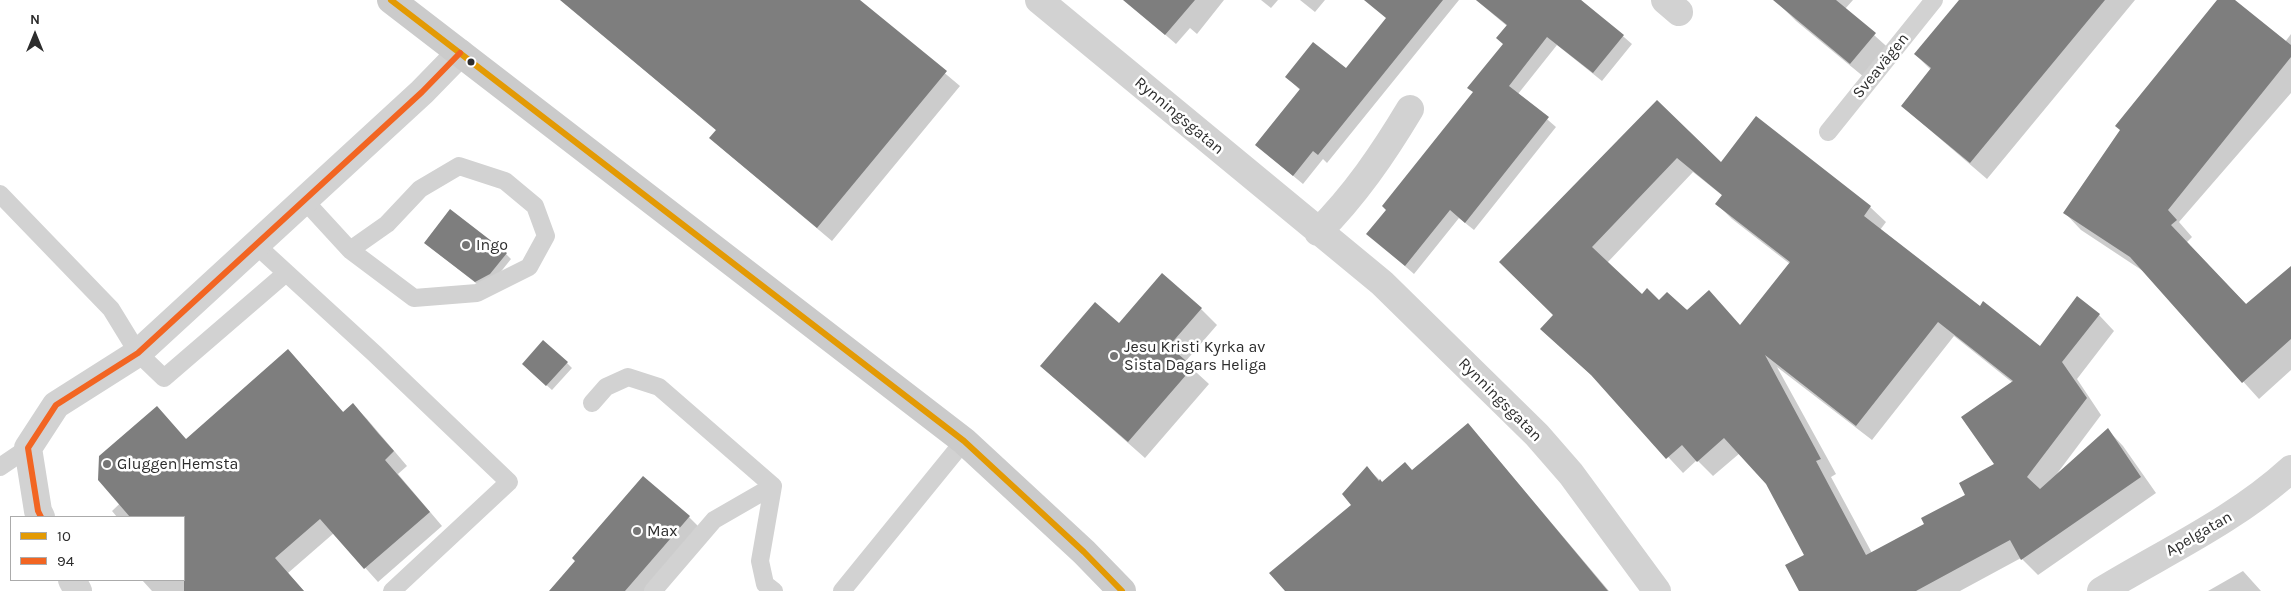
<!DOCTYPE html>
<html>
<head>
<meta charset="utf-8">
<style>
	body { margin:0 }
	#map { position:relative; width:2291px; height:591px; overflow:hidden; background:#fff; font-family:Karla,sans-serif }
	canvas { display:block }
	.legend { position:absolute; left:10px; top:516px; width:175px; height:65px; box-sizing:border-box; background:#fff; border:1px solid #ababab; margin:0; padding:6px 9px; list-style:none; font-size:15px; color:#2d2d2d }
	.legend li { display:flex; align-items:center; gap:10px; height:25px }
	.legend b { width:25px; border:1px solid #ababab }
	.north { position:absolute; left:10px; top:10px; width:50px; height:50px; -webkit-text-stroke:4px #fff; paint-order:stroke; rotate:0deg; font-size:14px; font-weight:700; line-height:20px; text-align:center; color:#2d2d2d }
	.north::after { content:''; display:block; margin:auto; width:18px; height:22px; background:#2d2d2d; clip-path:polygon(50% 0,100% 100%,50% 72%,0 100%) }
</style>
</head>
<body>
<div id="map">
<canvas width="2291" height="591"></canvas>
<ul class="legend">
<li><b style="height:6px;background:#e39a04"></b>10</li>
<li><b style="height:6px;background:#f26522"></b>94</li>
</ul>
<div class="north">N</div>
</div>
<script>
const context = document.querySelector('canvas').getContext('2d');
context.lineJoin = 'round';
function fillPath(path, color) { context.fillStyle = color; context.fill(path, 'evenodd'); }
function stroke(path, color, width, dash) { context.strokeStyle = color; context.lineWidth = width; context.lineCap = dash ? 'butt' : 'round'; context.setLineDash(dash || []); context.stroke(path); }
function write(font, color, halo, rows, align = 'center') {
  context.font = font + ' Karla,sans-serif'; context.lineWidth = 5; context.setLineDash([]); context.textBaseline = 'middle'; context.strokeStyle = halo; context.fillStyle = color; for (const [text, x, y, turn = 0] of rows) {
    context.save(); context.translate(x, y); context.rotate((+turn || 0) * Math.PI / 180); context.textAlign = isNaN(turn) ? turn : align; if (halo) context.strokeText(text, 0, 0); context.fillText(text, 0, 0); context.restore();
  }
}
const shadow = new Path2D(`
	M561 0H858L960 86 832 241 725 151 711 138 717 131Z
	M1135 0H1224L1197 34 1190 28 1176 44 1131 5Z
	M1261 0H1278L1271 8Z
	M1300 0H1325L1315 12Z
	M1389 0H1459L1327 163 1323 159 1303 184 1256 145 1300 90 1287 77 1346 70 1387 19Z
	M1476 0H1581L1632 44 1602 81 1557 45 1518 94 1556 127 1474 230 1459 218 1414 274 1368 234 1475 93 1504 45 1507 26Z
	M1779 0H1853L1845 9 1894 53 1870 82 1796 21 1777 2Z
	M1989 0H2135L1987 179 1902 106 1931 70 1915 54Z
	M2219 0H2233L2285 42 2291 34V93L2179 222 2192 237 2186 243 2247 305 2291 268V370L2259 399 2143 271 2081 230 2065 213Z
	M1657 101 1721 164 1756 118 1870 207 1886 222 1880 230 1980 308 2040 347 2099 315 2114 331 2077 379 2101 415 2056 475 2108 430 2123 446 2156 493 2038 575 2021 558 1960 591H1801L1806 555 1767 483 1740 453 1713 476 1697 460 1683 473 1600 383 1541 329 1555 315ZM1693 172 1723 196 1717 204 1732 219 1790 264 1741 326 1642 296 1607 263ZM1954 336 2013 383 1996 465 1967 495 1926 525 1872 553 1831 477 1836 474 1777 367 1872 440Z
	M431 248 506 254 511 259 495 279 481 287Z
	M1201 309 1217 325 1185 362 1209 384 1145 458 1041 366Z
	M288 350 344 413 353 405 367 419 407 466 398 474 442 526 378 582 334 533 288 573 304 591H152L142 580H184V517H117L112 511 186 440Z
	M567 363 572 368 552 390 528 369Z
	M1468 424 1609 591H1286L1352 505 1367 468 1383 483 1412 471Z
	M689 517 703 531 651 591H609Z
	M2243 571 2261 591H2208Z`);
const building = new Path2D(`
	M560 0H860L947 71 817 228 709 138 716 130Z
	M1123 0H1195L1165 35Z
	M1364 0H1443L1318 155 1313 151 1293 176 1255 145 1300 89 1285 77 1313 42 1346 68 1386 18Z
	M1476 0H1581L1624 35 1593 73 1547 37 1509 86 1549 117 1465 223 1450 210 1405 266 1366 234 1386 210 1382 206 1473 92 1467 88 1503 44 1496 38 1507 25Z
	M1773 0H1836L1876 33 1850 64Z
	M1959 0H2105L1970 163 1901 106 1931 68 1914 54Z
	M2217 0H2235L2291 45V57L2168 210 2177 220 2171 225 2246 304 2291 266V339L2242 383 2130 257 2063 213 2120 130 2115 126Z
	M1657 100 1721 162 1756 116 1871 206 1864 216 1980 306 1983 301 2040 346 2077 296 2100 314 2062 362 2087 398 2027 477 2040 489 2108 428 2141 477 2021 560 2010 540 1916 591H1799L1785 565 1804 555 1766 484 1724 438 1697 462 1682 445 1666 459 1591 375 1540 329 1553 315 1499 262ZM1677 158 1722 195 1715 204 1790 262 1740 325 1709 290 1687 310 1667 292 1659 300 1647 288 1642 294 1592 247ZM1938 322 2013 381 1961 417 1994 464 1959 483 1965 495 1921 518 1924 524 1866 555 1816 461 1821 459 1765 355 1856 426Z
	M450 209 507 253 490 274 475 282 424 243Z
	M1162 273 1202 308 1169 346 1193 367 1128 442 1040 366 1095 302 1119 323Z
	M543 340 568 362 546 386 522 364Z
	M288 349 343 412 353 403 378 433 394 451 385 460 430 512 364 569 320 519 275 558 304 591H184V517H130L98 480 99 456 157 406 186 439Z
	M1468 423 1608 591H1285L1269 573 1351 505 1342 494 1367 466 1379 481 1380 479 1382 482 1405 462 1412 470Z
	M643 476 690 516 625 591H549L575 561 572 558Z`);
const service = new Path2D(`
	M1828 132 1934 0
	M0 194 111 309 138 353 164 378 286 273
	M305 201 350 250 414 298 477 293 529 267 546 236 535 206 505 181 459 166 420 189 387 224 350 250
	M256 245 375 354 509 482 392 591
	M592 403 606 387 628 377 659 387 773 486 760 561 765 584 774 591
	M0 467 28 448
	M653 591 714 520 773 486
	M842 591 964 441`);
const minor = new Path2D(`
	M1039 0 1382 283 1537 435 1571 474 1657 591
	M1665 0 1679 12
	M1318 232C1355 195 1383 154 1410 109
	M41 517 38 511 28 448 56 405 138 353 422 92 460 53
	M72 580 78 591
	M2101 591C2165 552 2235 520 2291 469`);
const secondary = new Path2D(`
	M391 0 964 441 1084 552 1122 591`);
const bus1 = new Path2D(`
	M391 0 964 441 1084 552 1122 591`);
const bus2 = new Path2D(`
	M41 517 38 511 28 448 56 405 138 353 422 92 460 53`);
const markers = [
	[471,62,4.5,"#2d2d2d"],
	[466,245,5,"#767676"],
	[1114,356,5,"#767676"],
	[107,464,5,"#767676"],
	[637,531,5,"#767676"]
];
const streetNames = [
	["Sveavägen",1881,66,-51],
	["Rynningsgatan",1179,116,40],
	["Rynningsgatan",1500,400,45],
	["Apelgatan",2199,534,-30]
];
const poiNames = [
	["Ingo",476,245],
	["Jesu Kristi Kyrka av",1124,347],
	["Sista Dagars Heliga",1124,365],
	["Gluggen Hemsta",117,464],
	["Max",647,531]
];
fillPath(shadow, '#0003');
fillPath(building, '#7e7e7e');
stroke(service, '#d2d2d2', 18);
stroke(minor, '#d2d2d2', 28);
stroke(secondary, '#cbcbcb', 28);
stroke(bus1, '#e39a04', 6);
stroke(bus2, '#f26522', 6);
for (const [x, y, r, color] of markers) { const dot = new Path2D(); dot.arc(x, y, r, 0, 2 * Math.PI); context.fillStyle = color; context.fill(dot); stroke(dot, '#fff', 2); }
write('16px', '#2d2d2d', '#fff', streetNames);
write('16px', '#2d2d2d', '#fff', poiNames, 'left');
</script>
</body>
</html>
